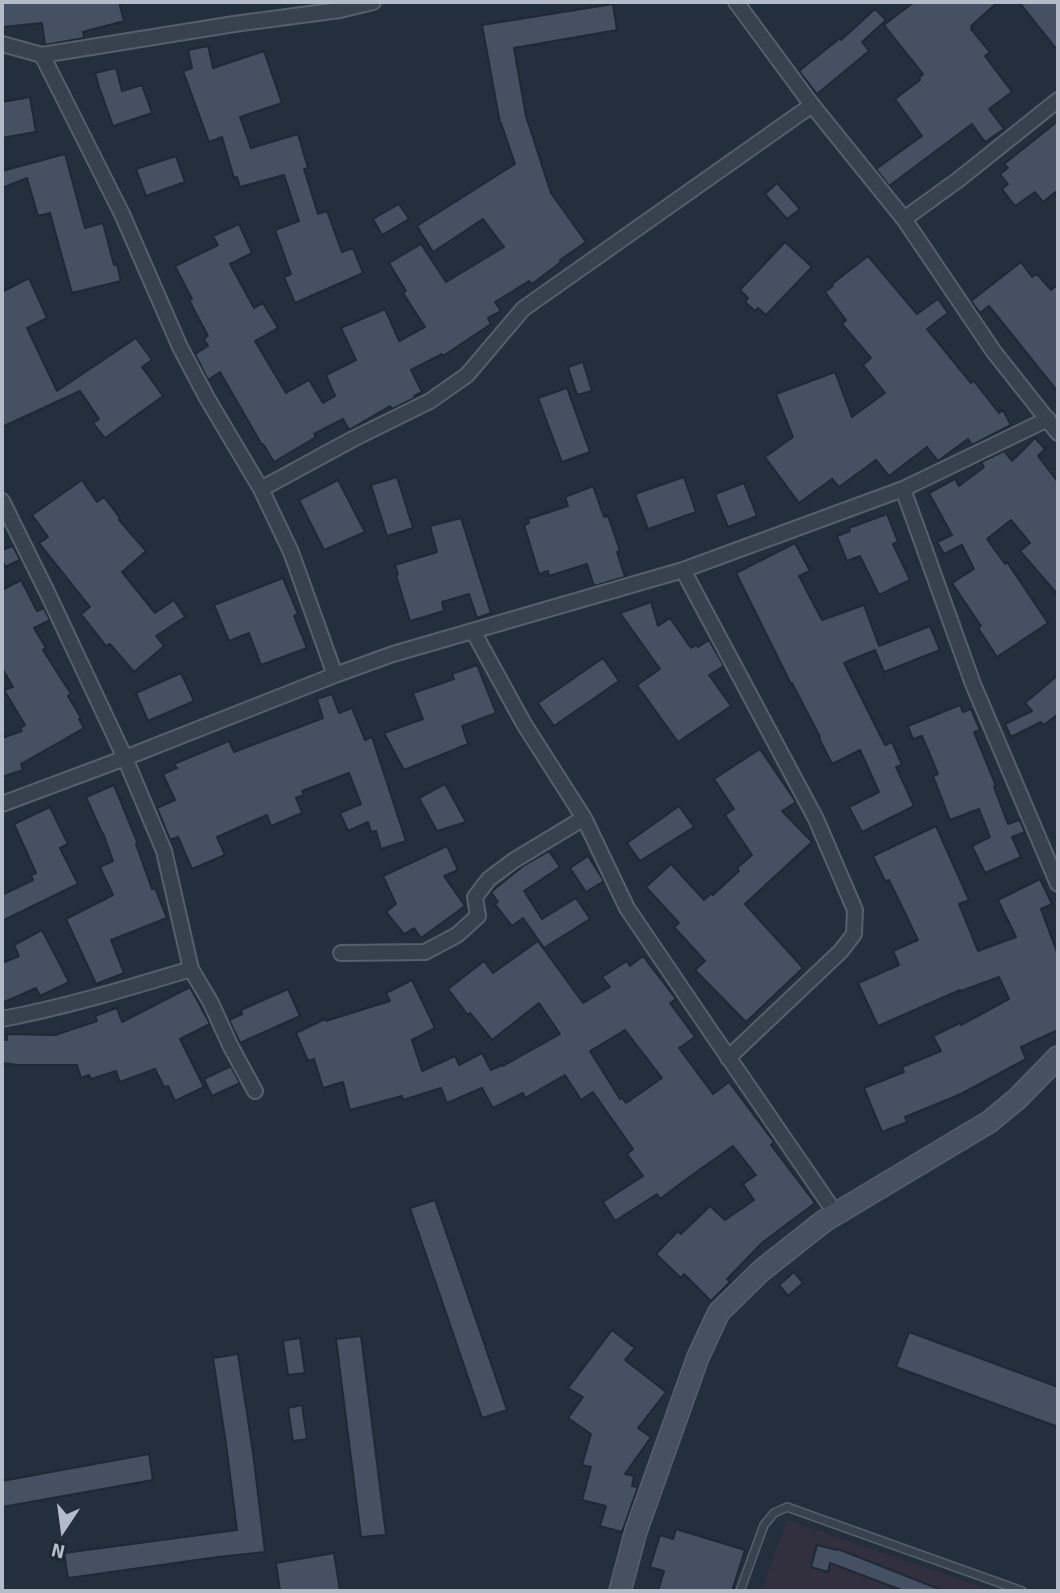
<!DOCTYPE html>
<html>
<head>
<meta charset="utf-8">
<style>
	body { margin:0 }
	#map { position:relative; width:1060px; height:1593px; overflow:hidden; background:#242f3e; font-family:Signika,sans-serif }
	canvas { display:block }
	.frame { position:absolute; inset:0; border:4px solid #b4bcc9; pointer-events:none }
	.north { position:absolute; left:28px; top:1495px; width:70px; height:70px; -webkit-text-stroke:5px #1d2633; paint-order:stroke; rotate:193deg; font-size:19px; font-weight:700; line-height:28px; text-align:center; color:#b4bcc9 }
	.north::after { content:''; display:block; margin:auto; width:24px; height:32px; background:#b4bcc9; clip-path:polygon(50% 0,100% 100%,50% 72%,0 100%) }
</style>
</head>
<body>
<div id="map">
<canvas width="1060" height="1593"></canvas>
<div class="frame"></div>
<div class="north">N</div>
</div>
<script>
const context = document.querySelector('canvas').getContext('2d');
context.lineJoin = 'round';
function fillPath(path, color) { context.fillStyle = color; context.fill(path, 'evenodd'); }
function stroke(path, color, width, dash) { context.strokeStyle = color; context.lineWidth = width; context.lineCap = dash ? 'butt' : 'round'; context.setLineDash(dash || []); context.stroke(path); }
const medical = new Path2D(`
	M787 1520 993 1591H762Z`);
const building = new Path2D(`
	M2 2H119L124 21 83 32 84 38 45 45 42 23 3 27Z
	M914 2H998L971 26 972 28 971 29 990 52 985 56 1012 92 989 109 1004 129 985 142 972 124 889 186 876 169 922 136 895 99 920 80 919 78 923 74 884 25Z
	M1019 2H1058V51Z
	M613 4 617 30 514 48 526 116 551 193 586 242 560 260 561 262 532 284 529 281 495 302 501 311 488 318 491 324 443 356 442 354 411 370 422 392 414 396 415 398 392 409 390 406 349 430 343 419 314 434 316 437 274 462 263 444 262 445 220 372 208 380 195 354 208 346 204 339 208 336 189 300 192 299 175 266 218 245 213 236 239 224 252 253 230 264 254 308 263 303 278 328 255 341 286 393 309 380 323 403 335 396 326 375 356 360 341 328 385 309 399 341 425 327 403 293 406 291 389 263 421 244 446 282 504 247 483 219 433 252 417 226 515 164 501 123H500L482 25Z
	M875 9 886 20 862 42 869 51 817 94 799 71 840 38 841 40Z
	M208 46 213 68 264 51 282 103 240 117 251 148 298 134 308 168 304 169 318 214 327 211 342 252 353 248 363 273 295 303 284 277 291 274 275 230 299 221 284 175 240 187 237 177 234 178 222 137 209 142 183 71 192 68 188 50Z
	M116 68 122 91 142 85 152 113 113 126 99 87 95 73Z
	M30 97 36 132 2 138V102Z
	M1058 121V190L1043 202 1035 192 1015 206 1002 189 1008 184 1000 174 1008 168 1004 164Z
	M65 154 85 228 103 223 114 265 117 264 121 281 72 293 50 213 38 216 27 178 2 188V171Z
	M176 156 185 182 146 196 136 169Z
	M777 183 800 209 787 219 765 194Z
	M399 204 409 219 382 235 373 219Z
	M785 242 812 267 766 315 758 308 755 311 745 302 748 298 740 290Z
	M868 256 917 314 938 299 948 313 927 329 971 383 974 381 999 413 1003 410 1011 425 972 445 968 439 938 461 927 447 889 476 876 460 839 487 832 479 799 503 765 457 793 437 776 394 835 372 852 417 885 393 863 365 871 358 842 324 846 320 825 292 833 286 832 284Z
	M1021 262 1032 277 1037 274 1051 290 1058 284V392L989 306 980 313 971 301Z
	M29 278 47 318 27 328 57 391 136 338 152 360 142 367 163 396 105 438 93 423 99 419 80 391 2 427V292Z
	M583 362 592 391 577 395 568 367Z
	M567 388 590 452 562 462 538 398Z
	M1035 438 1045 449 1038 456 1058 482V595L1020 551 1030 543 1011 520 987 539 1005 564 1007 562 1048 623 997 657 978 628 981 626 952 583 974 569 962 545 944 554 937 542 952 535 929 493 955 479 959 486 984 467 981 462 1004 451 1012 461Z
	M397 477 413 528 387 536 371 485Z
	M684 477 696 512 648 529 635 494Z
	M82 480 97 502 104 497 120 518 119 520 146 551 122 572 155 613 174 600 185 617 156 636 164 646 134 672 110 644 106 646 81 614 90 607 39 543 48 537 32 515Z
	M338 480 365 532 324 550 299 500Z
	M744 483 757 516 728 527 715 494Z
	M593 486 604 517 608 516 620 551 617 552 625 577 594 586 587 564 549 576 548 571 539 574 524 525 529 523 528 519 568 506 565 497Z
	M887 514 898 542 893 544 910 580 879 595 860 556 847 561 837 536 850 531 849 528Z
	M461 518 491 613 477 618 469 594 442 602 444 611 410 621 396 575 398 574 395 565 437 552 430 526Z
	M795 543 810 571 799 576 822 620 864 605 879 646 930 626 940 650 884 672 875 650 844 663 885 745 892 742 902 765 896 767 914 806 862 832 849 807 879 792 860 750 832 764 819 738 820 737 792 683 791 684 736 573Z
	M13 546 20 560 5 567 2 559V550Z
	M283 578 298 614 294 616 307 648 261 665 249 633 229 641 214 605Z
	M21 580 37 611 44 608 50 620 34 628 46 648 43 650 71 694 68 696 81 718 79 719 84 728 21 764 23 770 2 777V738L22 731 20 728 25 725 4 690 13 687 2 668V590Z
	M651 602 658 626 670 618 691 648 696 645 698 647 709 640 724 666 709 675 731 706 678 742 637 685 660 669 620 613Z
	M603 658 619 681 554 726 538 703Z
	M477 665 496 713 462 726 468 744 404 770 384 733 423 719 413 693 454 679 452 674Z
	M181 673 194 701 148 721 136 693Z
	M1058 675V714L1044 725 1041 722 1011 737 1005 724 1032 711 1025 703Z
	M332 694 339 713 352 708 365 740 372 737 406 841 381 849 376 831 371 832 368 822 348 831 340 813 361 804 349 773 302 791 304 795 296 798 302 813 271 826 267 815 217 837 225 855 192 869 178 837 170 840 157 808 175 800 163 774 177 768 174 764 229 741 234 752 323 718 317 699Z
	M960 705 963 712 971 709 980 730 974 732 996 786 994 787 1008 824 1020 820 1025 832 1012 837 1021 857 985 873 972 846 990 837 979 809 950 820 933 776 938 774 922 736 913 739 908 726Z
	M760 749 796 802 782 811 812 842 745 904 803 968 746 1022 695 970 705 961 674 927 679 923 646 887 671 864 704 900 712 893 713 895 739 871 737 868 752 855 725 815 734 809 714 779Z
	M445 784 466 822 437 831 419 798Z
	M114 785 138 844H136L152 889 155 888 167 918 111 940 124 973 96 984 66 919 113 895 100 867 113 861 103 833H102L86 797Z
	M679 806 694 827 640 861 627 843Z
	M50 807 68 844 60 848 78 884 2 921V895L33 880 31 875 36 873 14 824Z
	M936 826 969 900 959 904 978 951 1016 937 998 900 1040 879 1052 904 1041 909 1058 955V1030L1021 1047 1026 1059 961 1094 905 1117 907 1122 882 1132 864 1088 904 1072 902 1067 941 1051 933 1036 960 1023 961 1025 1009 999 999 977 961 991 960 990 878 1026 858 983 899 965 893 951 918 940 889 880 885 881 873 856Z
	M447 846 458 870 444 876 465 906 421 938 414 928 404 934 386 912 396 904 383 876Z
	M549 851 560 867 524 891 542 919 576 898 590 919 544 948 523 918 512 926 495 904 498 902 491 892 523 866Z
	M588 856 604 881 586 892 570 868Z
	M42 930 69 982 40 996 36 988 2 1003V963L19 956 14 945Z
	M538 941 583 1003 610 987 602 977 627 961 630 966 643 956 676 999 670 1003 695 1037 679 1048 713 1094 729 1082 774 1142 771 1145 815 1203 763 1242 727 1279 730 1282 711 1301 684 1274 681 1278 656 1254 678 1231 681 1234 710 1206 725 1220 754 1200 743 1184 756 1175 733 1146 685 1180 660 1199 657 1194 615 1221 603 1202 643 1176 627 1154 633 1149 593 1092 581 1100 565 1075 525 1098 523 1093 493 1108 482 1088 447 1103 441 1088 403 1100 402 1096 350 1110 343 1082 323 1088 314 1059 308 1061 296 1033 325 1019 326 1021 390 1001 386 993 412 980 435 1028 412 1040 422 1071 455 1056 459 1065 482 1053 491 1070 502 1065 503 1066 560 1034 539 1003 492 1040 470 1013 468 1015 448 989 484 961 493 973ZM625 1030 662 1078 626 1103 622 1098 620 1099 590 1051Z
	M190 987 210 1024 180 1039 204 1087 175 1101 168 1086 164 1087 155 1069 120 1082 116 1071 91 1079 89 1075 81 1078 77 1065H18L2 1063V1039L7 1040V1034L55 1035 97 1021 95 1016 117 1008 122 1022Z
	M288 989 300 1016 240 1043 229 1020 242 1014 241 1010Z
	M231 1066 240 1083 212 1096 204 1079Z
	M435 1200 507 1410 482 1418 410 1208Z
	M794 1272 803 1283 788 1296 779 1285Z
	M612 1330 635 1348 625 1360 666 1392 638 1428 651 1437 625 1474 634 1476 632 1486 638 1487 622 1532 600 1526 606 1506 582 1500 591 1467 582 1465 591 1434 568 1418 583 1397 568 1388Z
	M909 1332 1058 1387V1427L896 1367Z
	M361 1336 386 1535 361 1537 336 1339Z
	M300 1338 305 1373 288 1375 283 1341Z
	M238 1354 253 1453 265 1552 218 1557 68 1578 64 1553 237 1530 227 1451 213 1358Z
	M302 1405 307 1439 293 1441 288 1408Z
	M149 1454 153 1480 2 1507V1481Z
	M676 1529 745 1550 732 1591H658L664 1571 650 1567 660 1535 673 1539Z
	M817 1545 837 1550 838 1549 944 1591H904L830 1563 828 1572 811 1567Z
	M334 1553 340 1591H280L276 1563Z`);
const lane = new Path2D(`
	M740 1591 764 1525 774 1513 787 1507 1022 1591`);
const street = new Path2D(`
	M736 2 812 105 904 219 994 352 1058 433
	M2 44 42 55 234 24 340 10 373 2
	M42 55 122 214 180 347 207 398 261 489 291 552 335 675
	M904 219 958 180 1058 100
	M261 489 353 439 430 401 467 375 523 309 812 105
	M903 489 973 684 1058 884
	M2 501 48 594 125 758 164 851 191 969 211 1003 231 1047 255 1091
	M683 570 816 819 855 910 854 934 841 951 728 1058
	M473 631 524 724 584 818 627 908 711 1032 836 1214
	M2 804 125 758 335 675 393 654 683 570 903 489 1048 419
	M341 953 425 952 457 935 478 916 475 897 489 879 513 861 584 818
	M2 1019C66 1007 128 988 191 969`);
const secondary = new Path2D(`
	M620 1591 636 1531 698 1357 719 1312 762 1270 824 1221 989 1122 1017 1099 1058 1057`);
fillPath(medical, '#32303f');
fillPath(building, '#455162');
stroke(building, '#1f2835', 2);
stroke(lane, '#565f6c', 10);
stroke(street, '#565f6c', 18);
stroke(secondary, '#565f6c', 24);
stroke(lane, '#38414e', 7);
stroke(street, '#38414e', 14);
stroke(secondary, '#465061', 21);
</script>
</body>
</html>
